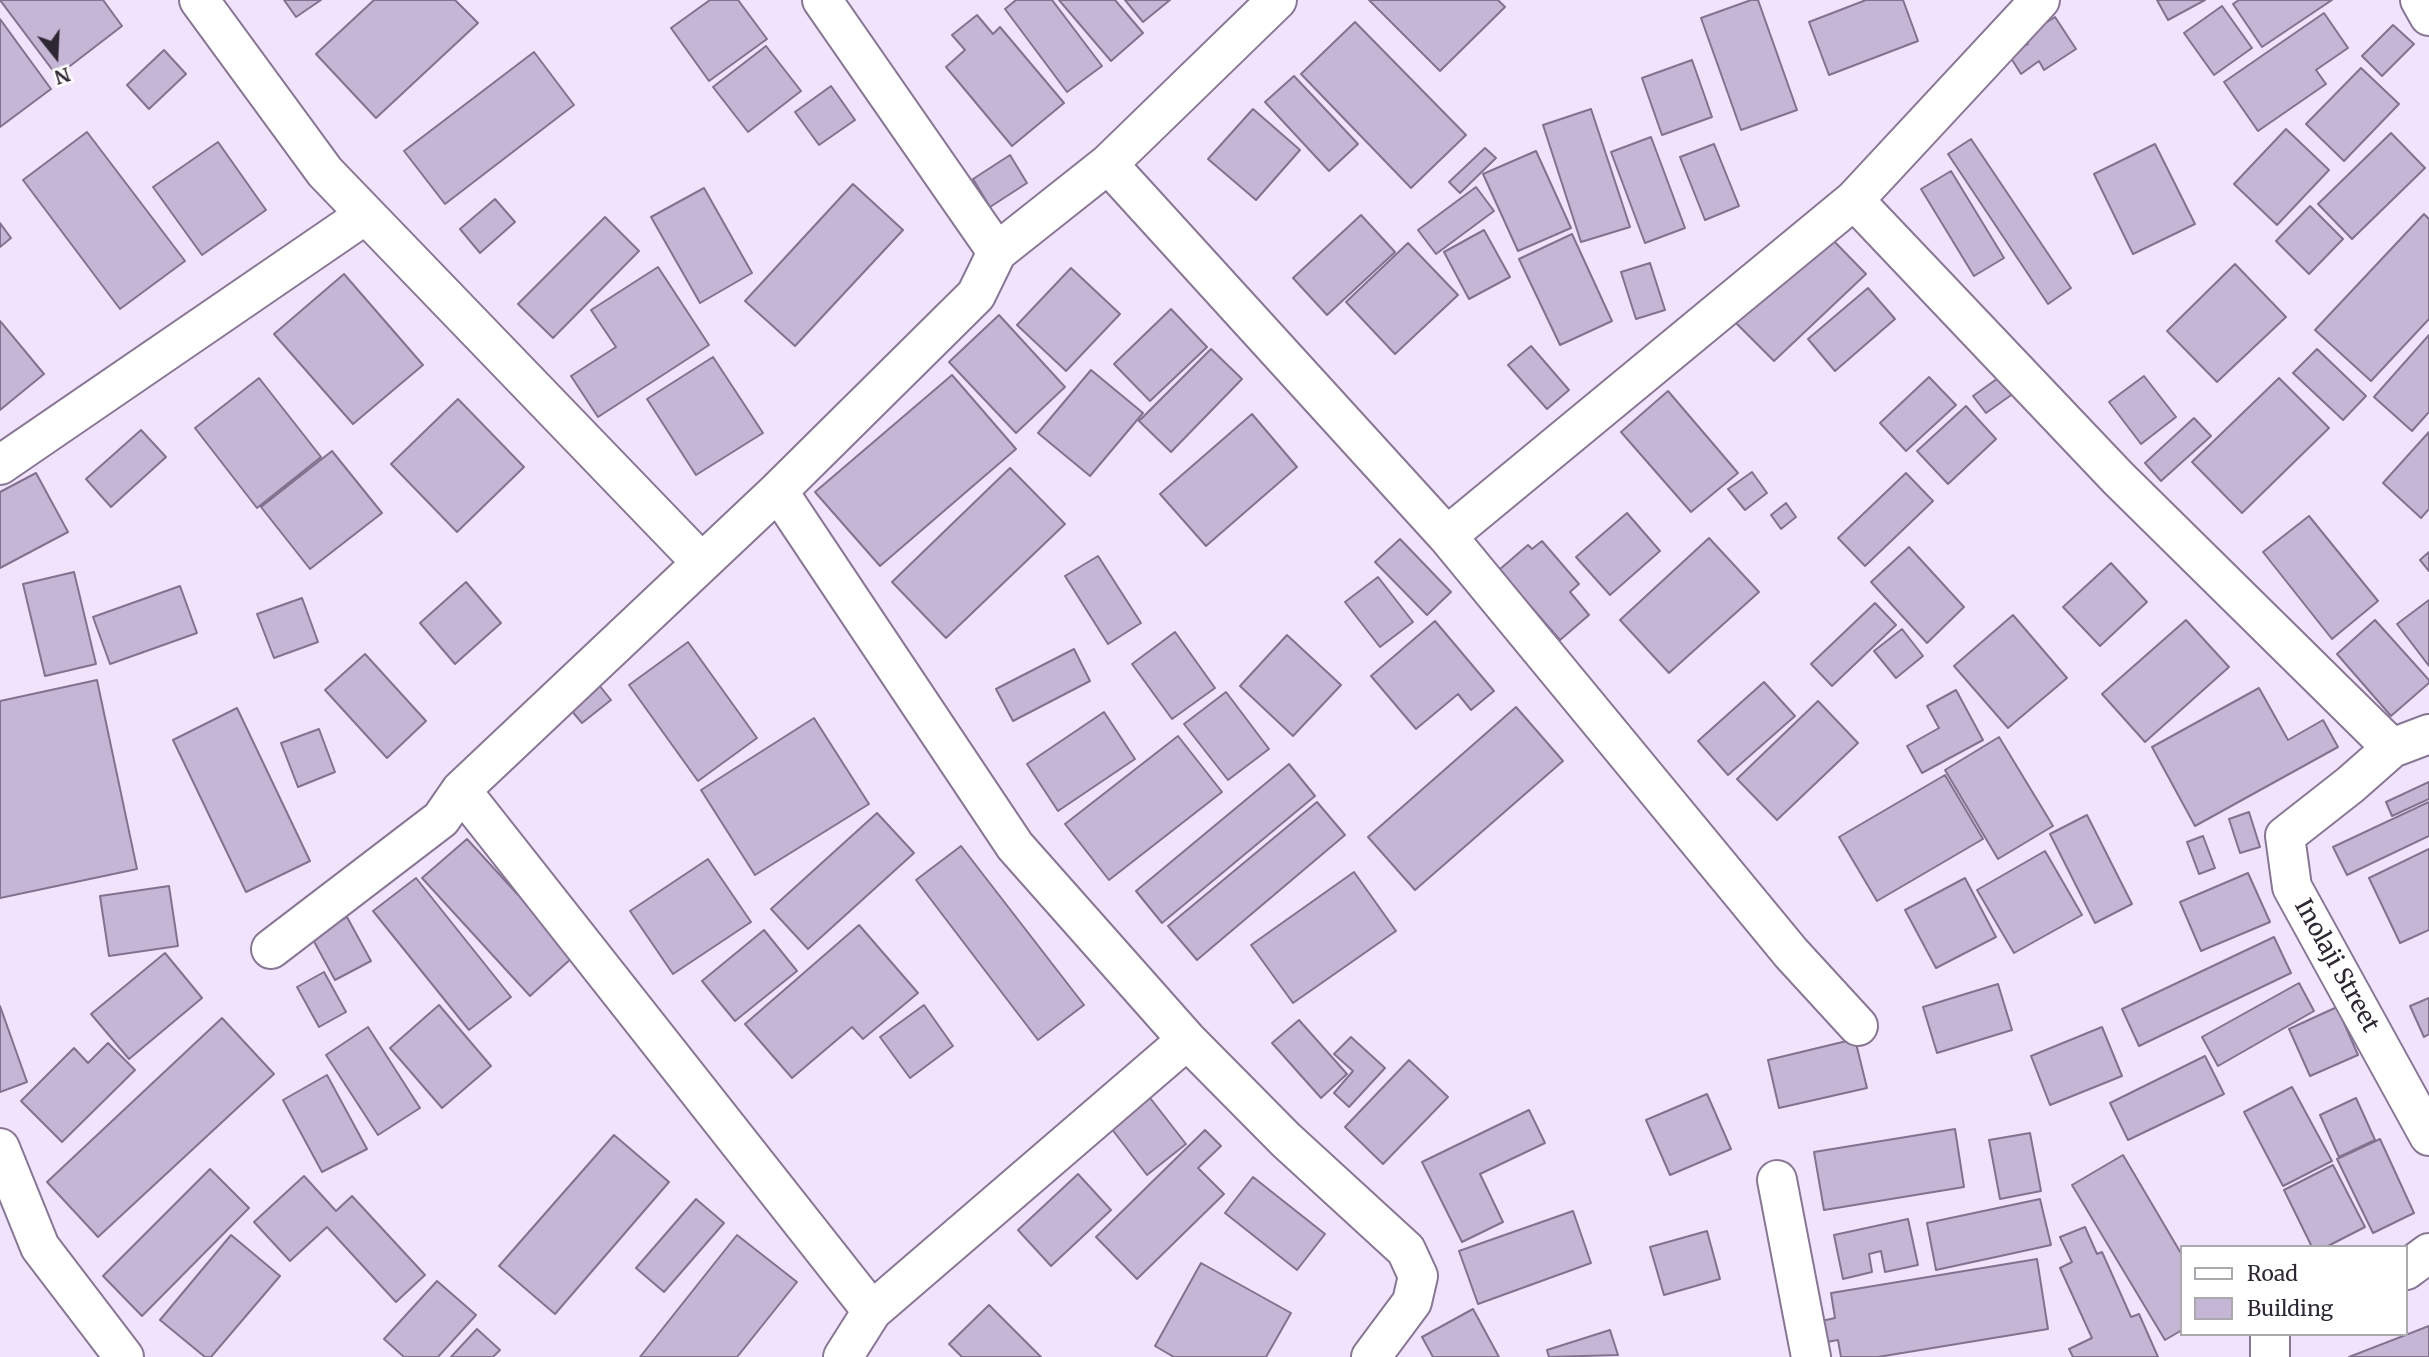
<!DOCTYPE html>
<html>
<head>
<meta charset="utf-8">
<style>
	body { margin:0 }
	#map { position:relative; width:2429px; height:1357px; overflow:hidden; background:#f2e3fd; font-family:Merriweather,serif }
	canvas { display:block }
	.legend { position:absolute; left:2180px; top:1245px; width:228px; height:91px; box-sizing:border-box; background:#fff; border:2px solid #aba9ad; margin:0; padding:9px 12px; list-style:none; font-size:21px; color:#2d2733 }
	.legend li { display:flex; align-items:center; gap:14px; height:35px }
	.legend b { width:35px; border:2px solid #aba9ad }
	.north { position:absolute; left:21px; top:21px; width:70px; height:70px; -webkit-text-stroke:5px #fff; paint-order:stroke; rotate:162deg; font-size:19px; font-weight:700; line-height:28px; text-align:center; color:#2d2733 }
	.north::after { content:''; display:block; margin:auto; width:24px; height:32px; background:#2d2733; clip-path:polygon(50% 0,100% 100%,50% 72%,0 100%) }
</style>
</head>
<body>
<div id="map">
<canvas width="2429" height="1357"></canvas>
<ul class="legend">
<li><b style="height:9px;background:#fff"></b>Road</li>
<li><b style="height:19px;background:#c6b6d5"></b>Building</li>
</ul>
<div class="north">N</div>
</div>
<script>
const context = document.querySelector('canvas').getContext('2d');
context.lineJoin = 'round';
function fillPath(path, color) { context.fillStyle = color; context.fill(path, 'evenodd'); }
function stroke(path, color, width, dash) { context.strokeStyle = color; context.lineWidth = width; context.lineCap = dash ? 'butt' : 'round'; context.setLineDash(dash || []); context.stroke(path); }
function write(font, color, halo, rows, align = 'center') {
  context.font = font + ' Merriweather,serif'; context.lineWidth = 5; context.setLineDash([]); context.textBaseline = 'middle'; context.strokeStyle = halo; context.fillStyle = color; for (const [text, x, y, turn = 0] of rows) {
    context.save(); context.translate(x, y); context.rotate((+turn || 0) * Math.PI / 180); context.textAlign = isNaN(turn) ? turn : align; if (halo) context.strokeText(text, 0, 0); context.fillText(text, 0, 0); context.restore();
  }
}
const building = new Path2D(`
	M0 0H103L122 26 57 76Z
	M284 0H321L296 17Z
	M374 0H455L478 23 376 118 316 54Z
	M710 0H738L767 39 709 81 671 28Z
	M1016 0H1052L1102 66 1067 92 1005 9Z
	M1059 0H1115L1143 33 1111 61Z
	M1125 0H1170L1143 22Z
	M1369 0H1498L1505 7 1440 71Z
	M1751 0H1758L1797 110 1741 130 1701 18Z
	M1866 0H1903L1918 41 1829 75 1809 22Z
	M2157 0H2205L2168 20Z
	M2239 0H2332L2262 47 2233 4Z
	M2222 6 2252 48 2214 75 2184 33Z
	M2324 13 2348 48 2316 70 2326 84 2258 131 2224 82Z
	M977 15 993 34 1000 27 1064 103 1012 146 946 67 965 50 952 35Z
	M2055 17 2076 49 2044 70 2039 61 2021 74 2009 55 2028 44 2023 37Z
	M0 19 51 89 0 127Z
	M1355 22 1466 135 1411 188 1301 74Z
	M2393 25 2414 44 2382 76 2362 56Z
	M766 46 801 91 748 132 713 87Z
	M164 50 186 74 149 109 127 85Z
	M534 52 574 105 445 204 404 151Z
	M1692 60 1712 117 1662 135 1642 78Z
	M2361 68 2399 104 2344 161 2306 124Z
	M1294 76 1358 144 1329 171 1265 102Z
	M831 86 855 120 819 145 795 112Z
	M1253 109 1300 150 1256 200 1208 159Z
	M1591 109 1630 227 1581 242 1543 125Z
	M2286 129 2329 170 2277 225 2234 184Z
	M87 132 185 261 120 309 23 180Z
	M2391 133 2425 168 2352 239 2318 204Z
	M1651 137 1685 228 1645 243 1611 152Z
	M1971 139 2071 288 2048 304 1948 154Z
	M218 142 266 210 202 255 153 187Z
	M1714 144 1739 206 1705 220 1680 157Z
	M2155 144 2195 224 2133 254 2094 174Z
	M1485 148 1496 158 1460 193 1449 182Z
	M1536 151 1571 228 1518 251 1483 174Z
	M1010 155 1027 183 990 207 973 179Z
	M1951 171 2004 258 1974 276 1921 189Z
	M853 184 903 230 795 346 745 301Z
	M1476 187 1494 211 1436 254 1418 230Z
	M704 188 752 273 700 303 651 217Z
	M495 199 515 222 480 253 460 229Z
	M2310 206 2343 239 2309 274 2276 241Z
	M2424 214 2429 219V319L2371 381 2315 330Z
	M1361 215 1395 252 1327 315 1293 278Z
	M605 217 639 251 553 338 518 304Z
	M0 223 11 238 0 247Z
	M1484 230 1510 277 1469 299 1444 252Z
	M1572 234 1612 321 1560 345 1519 259Z
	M1827 234 1866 274 1774 361 1735 322Z
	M1408 243 1458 295 1395 354 1346 302Z
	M1650 263 1665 310 1636 319 1621 272Z
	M2235 264 2286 317 2217 382 2167 331Z
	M658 267 709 345 598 417 571 376 616 347 591 310Z
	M1071 268 1120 314 1066 371 1017 325Z
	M344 274 423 365 353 424 274 334Z
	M1868 288 1895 319 1835 371 1808 339Z
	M1171 309 1207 347 1150 401 1114 364Z
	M999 315 1065 387 1016 433 949 362Z
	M0 321 44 374 0 410Z
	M2429 335V412L2412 431 2374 397Z
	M1531 346 1569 390 1547 409 1508 365Z
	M1211 349 1242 379 1171 452 1139 421Z
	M2317 349 2366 396 2343 420 2293 373Z
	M713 357 763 433 696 475 647 399Z
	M1091 370 1143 413 1090 476 1038 433Z
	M952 375 1016 449 880 566 815 492Z
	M2001 376 2014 393 1986 413 1973 396Z
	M2144 376 2176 417 2141 444 2109 402Z
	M1929 377 1956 405 1906 451 1880 423Z
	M259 378 321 457 257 508 195 428Z
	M2279 378 2329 428 2242 513 2192 462Z
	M1668 391 1738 473 1691 512 1621 432Z
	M458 399 524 467 457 532 391 464Z
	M1966 406 1996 439 1948 484 1917 451Z
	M1252 414 1297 467 1206 546 1160 494Z
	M2194 418 2211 436 2161 481 2145 463Z
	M141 430 166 457 111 507 86 479Z
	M2429 432V509L2421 518 2383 483Z
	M332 451 382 513 310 569 261 507Z
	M1010 468 1065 524 946 638 892 582Z
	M1752 472 1767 493 1745 510 1728 489Z
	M36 473 68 532 0 568V492Z
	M1906 473 1933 501 1865 566 1838 538Z
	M1786 503 1796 517 1781 529 1771 515Z
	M1627 513 1660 551 1610 595 1576 557Z
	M2309 516 2378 601 2332 639 2263 552Z
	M1709 538 1759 592 1669 673 1620 620Z
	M1400 539 1451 592 1427 615 1375 562Z
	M1542 541 1579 584 1570 592 1589 615 1560 640 1499 570 1528 545 1532 549Z
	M1909 547 1964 607 1927 643 1871 582Z
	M2429 552V571L2420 560Z
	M1098 556 1141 623 1108 644 1065 576Z
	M2111 563 2147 602 2100 646 2063 607Z
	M74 572 96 664 45 676 23 584Z
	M1378 577 1413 622 1380 647 1345 602Z
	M466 582 501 623 455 664 420 623Z
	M180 586 197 633 110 664 93 617Z
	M302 598 318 642 274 658 257 614Z
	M2429 600V666L2397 624Z
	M1875 603 1896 625 1832 686 1811 664Z
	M2013 615 2067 678 2008 728 1954 666Z
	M2186 620 2229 667 2145 742 2102 694Z
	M2375 620 2429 680V683L2391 716 2337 654Z
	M1435 621 1494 691 1471 710 1458 694 1416 729 1371 676Z
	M1902 629 1923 656 1896 678 1874 651Z
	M1175 632 1215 688 1172 719 1132 664Z
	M1287 635 1341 685 1293 736 1240 686Z
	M688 642 757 738 698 781 629 685Z
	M1074 649 1090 681 1013 721 996 689Z
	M365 654 426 721 387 758 325 690Z
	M97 680 137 869 0 898V701Z
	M595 680 611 700 582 723 565 703Z
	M1764 682 1795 716 1728 775 1698 741Z
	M2259 688 2288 740 2323 720 2338 747 2195 826 2152 747Z
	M1956 690 1983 740 1922 773 1907 746 1939 728 1927 706Z
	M1226 692 1269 749 1228 780 1184 724Z
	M1818 701 1858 743 1777 820 1737 779Z
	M1516 707 1563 761 1415 890 1368 837Z
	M237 708 310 861 246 892 173 740Z
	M1104 712 1135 759 1058 811 1027 764Z
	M814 718 869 804 755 875 701 790Z
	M319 729 335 772 298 787 281 743Z
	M1178 736 1222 792 1109 880 1065 824Z
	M1999 737 2053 826 1998 859 1945 770Z
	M1289 764 1315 796 1162 923 1136 891Z
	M1945 775 1983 839 1877 901 1839 837Z
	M2429 782V799L2392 816 2386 802Z
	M1317 802 1345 835 1197 960 1168 926Z
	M2429 802V836L2347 875 2333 847Z
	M2249 812 2260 847 2240 853 2229 819Z
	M877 813 914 853 808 949 771 909Z
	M2087 815 2132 904 2095 923 2050 834Z
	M2203 836 2215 868 2199 874 2187 842Z
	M467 839 574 956 530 996 422 878Z
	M961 846 1084 1005 1038 1040 916 880Z
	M2429 849V930L2400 943 2369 878Z
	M2045 851 2082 915 2014 953 1977 890Z
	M708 859 751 922 673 974 630 911Z
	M1354 872 1396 931 1293 1003 1251 945Z
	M2248 873 2270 922 2201 951 2180 902Z
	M416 878 511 997 469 1030 373 911Z
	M1965 878 1996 937 1936 968 1905 910Z
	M169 886 178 946 109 956 100 896Z
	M347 917 371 961 335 980 311 936Z
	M859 925 918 993 863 1039 852 1027 792 1078 745 1024Z
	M764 930 797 971 735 1021 702 981Z
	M2274 937 2291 973 2139 1046 2122 1009Z
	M165 953 202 998 129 1059 91 1014Z
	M324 972 346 1012 319 1027 297 987Z
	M2299 983 2314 1011 2218 1066 2202 1037Z
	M1998 984 2012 1030 1937 1053 1923 1007Z
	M2429 998V1034L2424 1037 2410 1006Z
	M439 1005 491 1066 442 1108 390 1048Z
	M924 1005 953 1046 910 1078 880 1037Z
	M0 1006 27 1082 0 1092Z
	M2337 1007 2358 1055 2310 1076 2289 1029Z
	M222 1018 274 1074 98 1237 47 1182Z
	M1299 1020 1347 1074 1321 1098 1272 1043Z
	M368 1027 420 1108 378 1135 326 1055Z
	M2102 1027 2122 1076 2050 1105 2031 1056Z
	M1351 1037 1385 1068 1349 1107 1334 1093 1353 1071 1334 1054Z
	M1855 1039 1867 1088 1779 1108 1768 1060Z
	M108 1043 135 1070 62 1142 21 1101 74 1048 88 1063Z
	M2205 1056 2224 1094 2128 1140 2110 1103Z
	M1409 1060 1448 1097 1383 1164 1345 1127Z
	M327 1075 367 1149 322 1172 283 1100Z
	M2292 1087 2332 1161 2283 1186 2244 1112Z
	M1147 1094 1186 1144 1147 1175 1108 1124Z
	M1707 1094 1731 1149 1670 1175 1646 1120Z
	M2356 1098 2375 1140 2339 1157 2320 1115Z
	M1529 1110 1545 1143 1480 1174 1503 1222 1462 1242 1422 1162Z
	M1955 1129 1964 1187 1824 1210 1814 1152Z
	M1205 1130 1221 1146 1198 1168 1224 1194 1137 1279 1096 1237Z
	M2030 1133 2041 1191 2000 1199 1989 1140Z
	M614 1135 669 1182 555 1314 499 1266Z
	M2380 1139 2414 1213 2373 1233 2337 1159Z
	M2123 1155 2182 1255V1330L2165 1340 2072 1185Z
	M2333 1165 2365 1227 2326 1247H2312L2284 1190Z
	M210 1169 249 1208 142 1316 103 1276Z
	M1078 1174 1111 1210 1051 1266 1018 1230Z
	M304 1176 336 1211 352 1196 425 1275 396 1302 327 1227 290 1261 254 1222Z
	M1253 1177 1325 1234 1297 1270 1225 1213Z
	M696 1199 724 1223 664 1292 636 1268Z
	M2040 1199 2051 1245 1936 1270 1927 1223Z
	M1573 1211 1591 1263 1478 1304 1459 1251Z
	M1908 1219 1918 1265 1885 1272 1881 1251 1869 1254 1872 1272 1843 1279 1834 1235Z
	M2085 1227 2097 1254 2102 1252 2131 1317 2139 1314 2158 1357H2073L2069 1349 2092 1338 2060 1268 2072 1262 2060 1237Z
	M1707 1231 1720 1279 1664 1295 1650 1247Z
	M231 1235 280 1276 211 1357H205L160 1320Z
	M737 1235 797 1282 737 1357H640Z
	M2037 1259 2048 1329 1878 1357H1841L1838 1340 1821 1343 1817 1322 1835 1318 1831 1293Z
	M1201 1263 1291 1313 1266 1357H1174L1155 1346Z
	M437 1281 476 1315 438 1357H404L384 1339Z
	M989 1305 1041 1357H962L949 1344Z
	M1473 1309 1499 1357H1433L1422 1337Z
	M2429 1326V1357H2349Z
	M477 1329 500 1350 493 1357H451Z
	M1610 1330 1618 1355 1549 1357 1547 1350Z`);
const street = new Path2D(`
	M199 0 325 172 701 562
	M822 0 997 252
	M2420 0 2429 16
	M1108 164 1447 536 1791 953 1858 1026
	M1854 200 2118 478 2392 748
	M0 465 365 215
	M778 491 1015 846 1187 1040 1286 1140 1406 1250 1418 1276 1412 1302 1371 1357
	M1447 536 1854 200 2040 0
	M2429 734 2392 748 2350 785 2285 836 2292 887 2429 1136
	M461 790 872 1311
	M271 949 441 819 461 790 778 491 976 295 997 252 1108 164 1277 0
	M0 1148 40 1247 124 1357
	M1777 1180 1811 1357
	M2406 1270 2429 1253
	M843 1357 872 1311 1187 1040
	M2270 1357V1334`);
const streetNames = [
	["Inolaji Street",2336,966,61]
];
fillPath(building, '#c6b6d5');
stroke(building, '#82728f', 2);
stroke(street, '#887794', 42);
stroke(street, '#fff', 38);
write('24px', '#2d2733', '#fff', streetNames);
</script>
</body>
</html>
